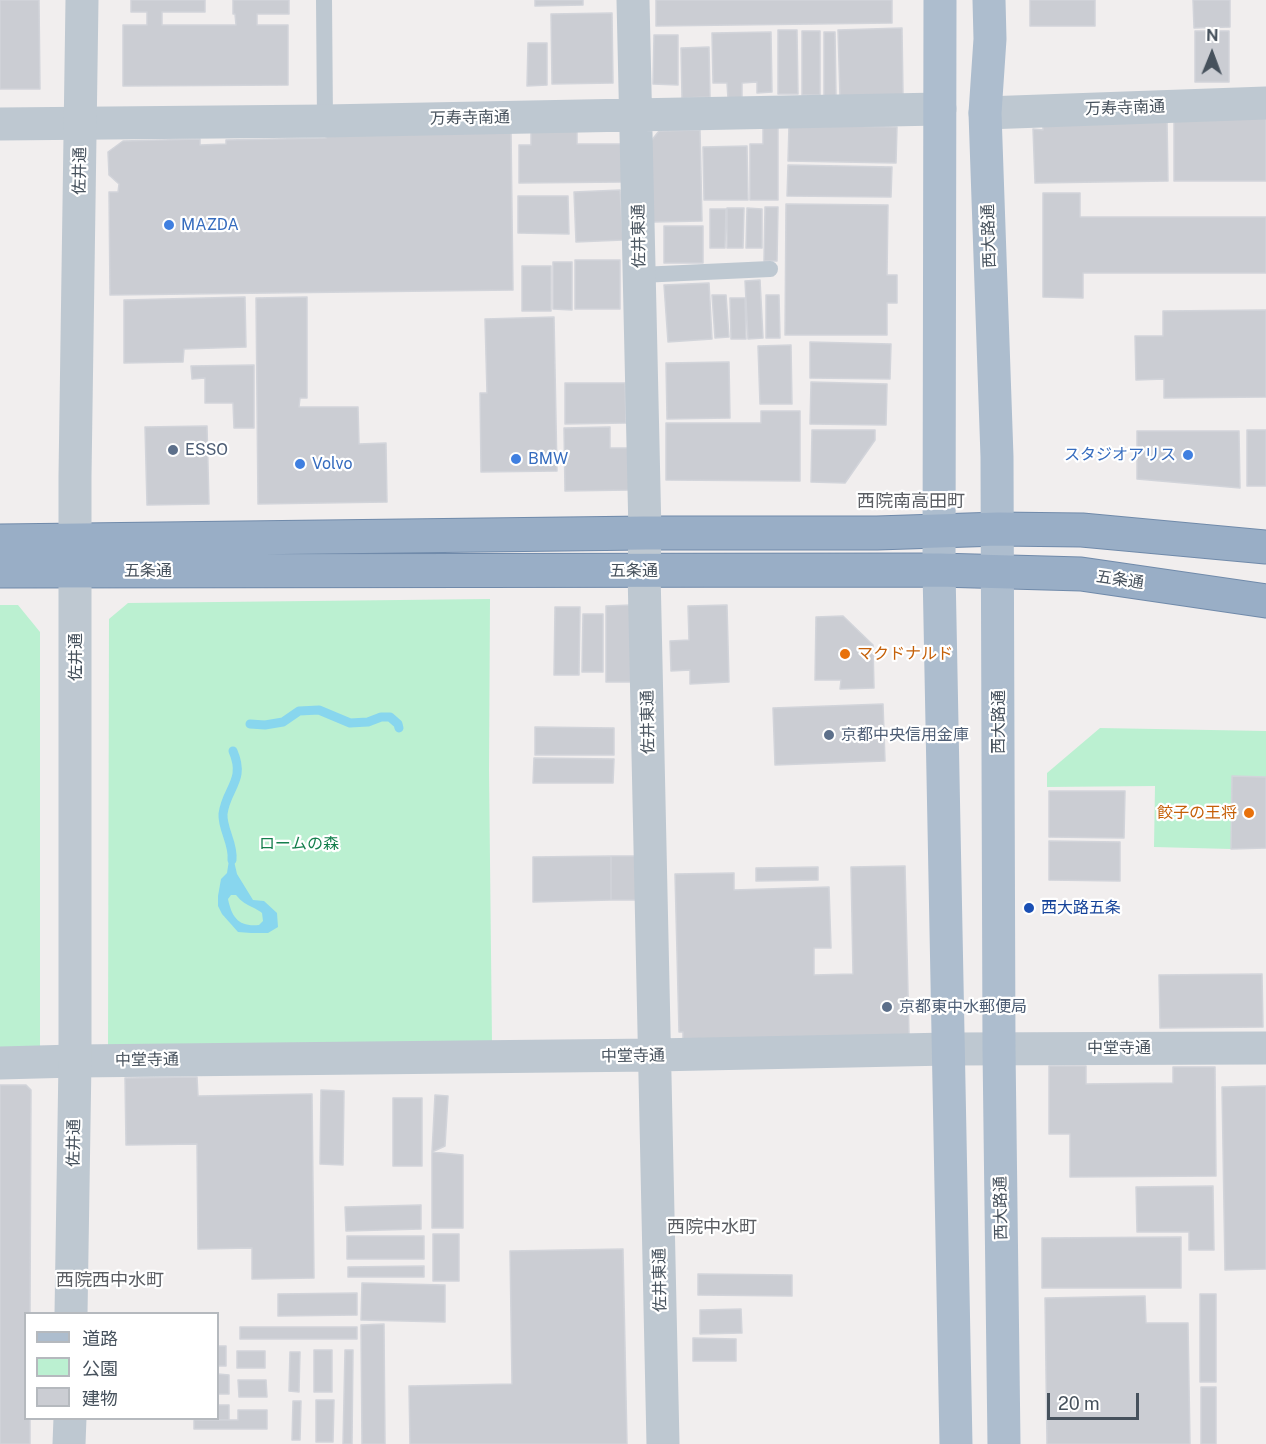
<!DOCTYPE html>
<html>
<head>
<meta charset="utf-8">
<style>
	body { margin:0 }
	#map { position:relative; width:1266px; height:1444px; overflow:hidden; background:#f1eeee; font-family:"Public Sans","Noto Sans JP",sans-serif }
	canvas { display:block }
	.legend { position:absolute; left:24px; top:1312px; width:195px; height:108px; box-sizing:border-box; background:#fff; border:2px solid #b5b9be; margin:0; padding:8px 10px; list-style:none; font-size:18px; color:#46515c }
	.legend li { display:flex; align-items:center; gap:12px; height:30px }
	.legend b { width:30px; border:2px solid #b5b9be }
	.north { position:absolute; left:1182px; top:24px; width:60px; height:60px; -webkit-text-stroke:4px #fff; paint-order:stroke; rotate:1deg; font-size:16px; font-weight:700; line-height:24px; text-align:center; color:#46515c }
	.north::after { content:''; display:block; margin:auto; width:21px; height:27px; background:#46515c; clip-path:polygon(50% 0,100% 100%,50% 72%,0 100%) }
	.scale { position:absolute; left:1047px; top:1393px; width:92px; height:27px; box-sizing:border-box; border:3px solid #46515c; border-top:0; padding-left:8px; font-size:18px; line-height:21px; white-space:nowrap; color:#46515c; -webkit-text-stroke:4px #fff; paint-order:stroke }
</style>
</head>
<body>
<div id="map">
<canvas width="1266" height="1444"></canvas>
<ul class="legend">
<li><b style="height:8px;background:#adbdce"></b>道路</li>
<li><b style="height:16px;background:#bbf0d1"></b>公園</li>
<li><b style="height:16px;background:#cbcdd3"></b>建物</li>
</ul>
<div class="north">N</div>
<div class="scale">20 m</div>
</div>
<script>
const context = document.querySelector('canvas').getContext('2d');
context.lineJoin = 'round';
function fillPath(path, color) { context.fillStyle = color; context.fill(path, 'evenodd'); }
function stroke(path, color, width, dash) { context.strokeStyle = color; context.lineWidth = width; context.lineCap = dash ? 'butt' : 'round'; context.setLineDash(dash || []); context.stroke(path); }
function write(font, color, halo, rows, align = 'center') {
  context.font = font + ' "Public Sans","Noto Sans JP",sans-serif'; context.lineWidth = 4.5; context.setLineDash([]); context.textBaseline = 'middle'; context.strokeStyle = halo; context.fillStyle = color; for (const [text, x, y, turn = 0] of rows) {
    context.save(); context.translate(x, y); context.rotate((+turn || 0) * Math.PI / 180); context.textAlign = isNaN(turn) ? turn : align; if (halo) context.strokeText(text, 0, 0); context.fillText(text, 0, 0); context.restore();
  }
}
const green = new Path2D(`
	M490 599 489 770 492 1043 108 1046 109 619 128 603Z
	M0 605H18L40 632V1048H0Z
	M1100 728 1266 731V777H1232L1231 849 1154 847 1155 786 1047 787V773Z`);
const water = new Path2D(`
	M229 860 234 861 237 874 253 900 264 901 277 913 278 927 268 933H251L238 932 222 914 218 906V896L221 879 227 873ZM231 895H236C246 907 252 905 262 913L263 921 259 925C239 927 232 918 228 899Z`);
const stream = new Path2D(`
	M250 724 265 725 283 722 299 711 319 710 350 723 368 722 381 717H390L398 724 399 728
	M232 860C234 844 222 829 223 814 226 788 246 781 233 751`);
const building = new Path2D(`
	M0 0H39L40 89H0Z
	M131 0H205V12H162V25H236L235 14H233V0H289V14H257V25H288V85L123 86V25H147V12H131Z
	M535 0H583V5L535 6Z
	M656 0H892V23L656 26Z
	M1030 0H1095V26H1030Z
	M1193 0H1230V27L1194 28Z
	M612 13 613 83 552 84 551 14Z
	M902 28 903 95 840 97 838 30Z
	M778 30H797L798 94H778Z
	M802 31H820V95H802Z
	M1195 31H1229V82H1195Z
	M771 32 772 92 757 93V82L742 83V98L728 99 727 83H713L712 33Z
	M824 32H835L836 96H824Z
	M654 35H678V85L653 84Z
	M528 43H547V85L527 86Z
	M709 47 710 97 682 98 681 48Z
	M1174 118H1266V181H1174Z
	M1167 119 1168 181 1035 183 1033 129 1043 130V120Z
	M763 125H778V200H750V144H763Z
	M789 125 897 127 896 163 788 161Z
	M531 129H577V144H622L623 182 519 183V145H531Z
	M700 130 702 221 653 222 651 141 659 131Z
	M511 131 513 290 110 295 109 192H118L119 184 109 175 108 152 123 141 200 139V145L226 144V140L326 138V132Z
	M747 146 748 200H704L703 147Z
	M788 165 892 167 891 197 787 196Z
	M620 190 623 240 576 242 574 192Z
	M1043 193H1080V217H1266V273H1083V298L1043 297Z
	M518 196H568L569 234 518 233Z
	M786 204 888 205 887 275H897V303H887V335H785Z
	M765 207H778L777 261H764Z
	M727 208H744L743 248H727Z
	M747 208 762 209V248H746Z
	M710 209H726L725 248H710Z
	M664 226H703V263H664Z
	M575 260H620V309H575Z
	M553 262H572V310L553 309Z
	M522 266H551V311H522Z
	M760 280 763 338 748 339 745 281Z
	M709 283 712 339 668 342 664 285Z
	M712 295H726L729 337 715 338Z
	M766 295H779L780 338H766Z
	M245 297 246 347 184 349 183 362 124 363V300Z
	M307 297V398H300L299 407H358L359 444 386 443 387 502 258 504 256 298Z
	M730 298H745L746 339H731Z
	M1266 310V397L1164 398V379L1136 380 1135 336H1163V311Z
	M554 317 557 471 481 472 480 393H487L485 319Z
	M810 342 891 344 890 379 810 378Z
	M791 345 792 404H760L758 346Z
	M729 362 730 418 667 419 666 363Z
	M254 365V428H234L233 403H205V378L192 379 191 366Z
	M811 382 887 384 886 425 810 424Z
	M565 383H625L626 423 565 424Z
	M761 411H800V481L666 480V423H761Z
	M207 426 209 504 147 505 145 427Z
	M610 427V448H630V490L565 491 564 428Z
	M812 430H875V440L845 483 811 482Z
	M1247 430H1266V486H1247Z
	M1137 431H1239L1240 488 1137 479Z
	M632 605 633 682H606V606Z
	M727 605 729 682 690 684V670L671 671 670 641 689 640 688 606Z
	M555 607H580L579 675H554Z
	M583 614H603V672H582Z
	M843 616 873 645 874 688 840 689 841 680H815L816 617Z
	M883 704 885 761 775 765 773 708Z
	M535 727 614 728V755H535Z
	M534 758 614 759 613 783H533Z
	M1232 776 1266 777V848L1231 849Z
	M1049 791H1125L1124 838 1049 837Z
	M1049 841 1120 842V881L1049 880Z
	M611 856V900L533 902V857Z
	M611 856H638L639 900H611Z
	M905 866 909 1035 683 1041V1032H679L675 874 734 873V890L829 887 831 948H814V975L853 974 851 867Z
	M818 867V880L756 881V868Z
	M1262 974 1263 1027 1160 1028 1159 975Z
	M1049 1066H1086V1084L1173 1083V1067H1215L1216 1176 1070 1177V1134H1049Z
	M197 1077 198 1096 312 1094 314 1278 252 1279V1248L198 1249 197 1144 126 1145 125 1078Z
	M0 1085H26L31 1090 30 1314H26V1418H30V1444H0Z
	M1266 1086V1269L1225 1270 1222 1087Z
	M321 1090 344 1091 343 1165 320 1164Z
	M435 1095 448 1096 445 1146 432 1152Z
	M393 1098H422V1166H393Z
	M432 1152 463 1155V1228H432Z
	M1213 1186 1214 1250H1189V1232H1137L1136 1187Z
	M421 1205V1229L346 1231 345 1207Z
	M433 1234H459V1281H433Z
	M347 1236H424V1259H347Z
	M1181 1237V1288H1042V1238Z
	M623 1249 627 1444H410L409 1386 512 1384 510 1251Z
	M424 1266V1277H348V1267Z
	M698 1274 792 1275V1296L698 1295Z
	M362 1283 445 1285V1322L361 1320Z
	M357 1293V1315L278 1316V1294Z
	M1200 1294H1216V1382H1200Z
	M1145 1296 1146 1323H1188L1190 1444H1047L1045 1298Z
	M741 1309 742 1333 700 1334V1310Z
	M384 1324 385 1444H362L361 1325Z
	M240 1327H357V1339H240Z
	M693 1338 736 1339V1361H693Z
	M218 1346H226V1366H218Z
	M314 1350H332V1392H314Z
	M345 1350H353L352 1444H343Z
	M237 1351H265V1368H237Z
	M290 1352H300L299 1392 289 1391Z
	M218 1374 229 1375V1394H218Z
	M238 1380H266L267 1397H239Z
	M1201 1387H1216V1444H1201Z
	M316 1400H334L333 1442H316Z
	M293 1401H301L300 1440H292Z
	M218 1405H229V1420L176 1419 218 1418Z
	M238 1410H267V1429H194V1420H238Z`);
const service = new Path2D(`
	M324 0 325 121
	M640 275 770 269`);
const minor = new Path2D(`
	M633 0 645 533 644 571 663 1444
	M985 113 1266 103
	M0 124 325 121 940 109
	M0 1063 75 1061 655 1055 949 1049 1266 1048`);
const tertiary = new Path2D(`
	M71 1314 75 1061V476L82 0
	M69 1444 70 1418`);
const primary = new Path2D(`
	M940 0 939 570 956 1444
	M989 0 990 39 985 113 997 457 999 1049 1004 1444`);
const trunk = new Path2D(`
	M0 541 645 533H877L998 529 1082 530 1266 547
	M0 571 939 570 1081 574 1266 601`);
const markers = [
	[169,225,6,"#3f7fe0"],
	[173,450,6,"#5c6f8a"],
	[1188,455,6,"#3f7fe0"],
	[516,459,6,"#3f7fe0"],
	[300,464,6,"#3f7fe0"],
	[845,654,6,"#e8710a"],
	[829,735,6,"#5c6f8a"],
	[1249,813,6,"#e8710a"],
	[1029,908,6,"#1a4fb4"],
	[887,1007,6,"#5c6f8a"]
];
const streetNames = [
	["万寿寺南通",1125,108,-2],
	["万寿寺南通",470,118,-1],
	["佐井通",80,171,-89],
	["佐井東通",639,236,-91],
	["西大路通",989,236,-92],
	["五条通",148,571],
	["五条通",634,571],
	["五条通",1120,580,8],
	["佐井通",76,657,-90],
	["佐井東通",648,722,-91],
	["西大路通",999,722,-90],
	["中堂寺通",1119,1048],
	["中堂寺通",633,1056,-1],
	["中堂寺通",147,1060,-1],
	["佐井通",74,1143,-89],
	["西大路通",1001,1208,-91],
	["佐井東通",660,1280,-91]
];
const shopNames = [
	["MAZDA",181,225],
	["スタジオアリス",1176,455,"right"],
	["BMW",528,459],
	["Volvo",312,464]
];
const serviceNames = [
	["ESSO",185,450],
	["京都中央信用金庫",841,735],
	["京都東中水郵便局",899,1007]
];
const foodNames = [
	["マクドナルド",857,654],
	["餃子の王将",1237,813,"right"]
];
const parkNames = [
	["ロームの森",299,844]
];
const transitNames = [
	["西大路五条",1041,908]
];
const neighbourhoodNames = [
	["西院南高田町",911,501],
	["西院中水町",712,1227],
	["西院西中水町",110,1280]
];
fillPath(green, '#bbf0d1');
fillPath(water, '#88d6ee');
stroke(stream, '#88d6ee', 9);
fillPath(building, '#cbcdd3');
stroke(building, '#d2d4da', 1.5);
stroke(trunk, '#708aaa', 35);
stroke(service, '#bec8d1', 16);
stroke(minor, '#bec8d1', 33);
stroke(tertiary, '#bec8d1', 33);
stroke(primary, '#adbdce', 33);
stroke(trunk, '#99aec6', 33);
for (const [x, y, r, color] of markers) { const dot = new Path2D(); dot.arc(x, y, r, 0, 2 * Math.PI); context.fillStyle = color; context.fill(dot); stroke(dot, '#fff', 2); }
write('16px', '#46515c', '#fff', streetNames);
write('16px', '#366cbe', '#fff', shopNames, 'left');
write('16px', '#4e5e75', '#fff', serviceNames, 'left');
write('16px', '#c56008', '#fff', foodNames, 'left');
write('16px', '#157f4d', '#fff', parkNames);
write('16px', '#164399', '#fff', transitNames, 'left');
write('18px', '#5b5e63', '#fff', neighbourhoodNames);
</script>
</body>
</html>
